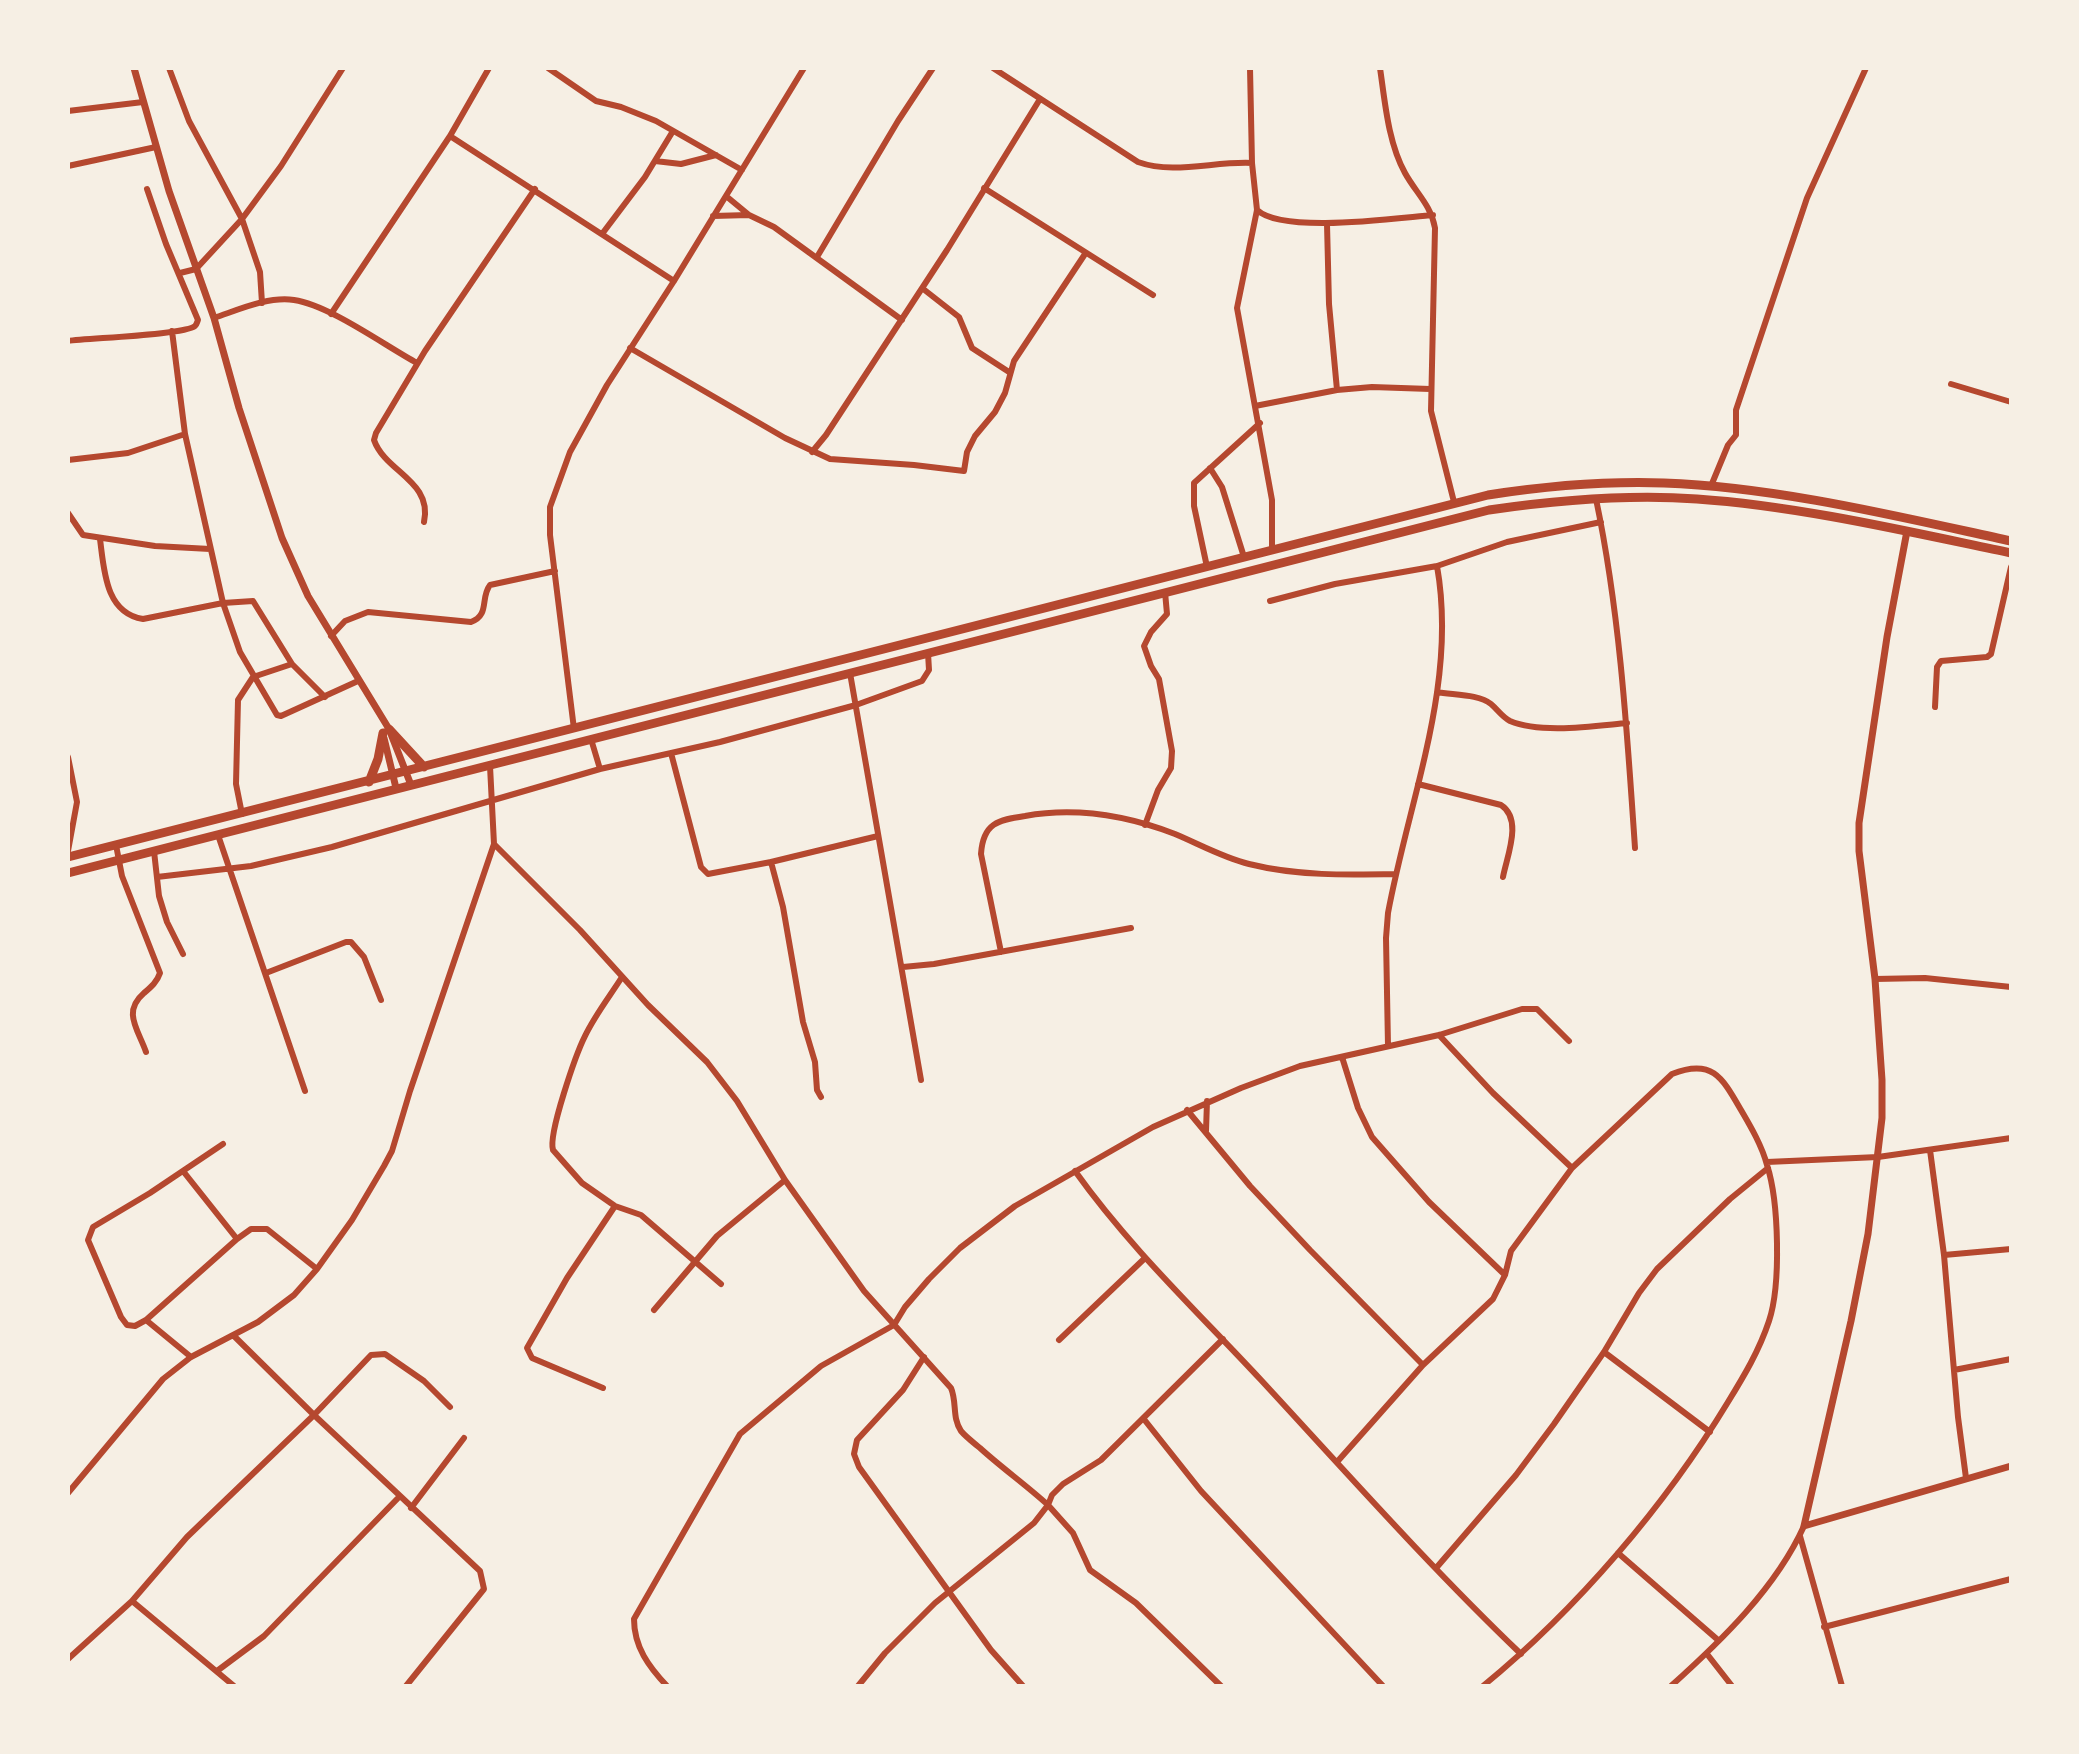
<!DOCTYPE html>
<html>
<head>
<meta charset="utf-8">
<style>
	body { margin:0 }
	#map { position:relative; width:2079px; height:1754px; overflow:hidden; background:#f6efe4; font-family:Lora,serif }
	canvas { display:block }
	.frame { position:absolute; inset:0; border:70px solid #f6efe4; pointer-events:none }
</style>
</head>
<body>
<div id="map">
<canvas width="2079" height="1754"></canvas>
<div class="frame"></div>
</div>
<script>
const context = document.querySelector('canvas').getContext('2d');
context.lineJoin = 'round';
function stroke(path, color, width, dash) { context.strokeStyle = color; context.lineWidth = width; context.lineCap = dash ? 'butt' : 'round'; context.setLineDash(dash || []); context.stroke(path); }
const minor = new Path2D(`
	M169 68 189 121 242 219 260 272 262 303
	M548 68 596 101 621 107 656 121 742 170
	M993 68 1138 162C1174 175 1214 161 1252 163
	M1250 68 1252 163 1257 210 1237 308 1272 500V550
	M1380 68C1385 102 1388 142 1405 173 1416 193 1431 205 1435 228L1431 411 1454 502
	M68 111 143 102
	M450 136 674 281
	M655 161 681 164 716 155
	M68 166 156 147
	M984 188 1153 295
	M726 196 749 215 774 227 902 320
	M1257 210C1283 234 1396 218 1433 215
	M713 216 749 215
	M1327 224 1329 304 1337 390
	M602 234 645 177 673 131
	M817 257 898 121 933 68
	M180 273 196 269 242 219 281 166 343 68
	M922 288 959 317 972 348 1009 372
	M331 314 450 136 489 68
	M214 318C238 310 268 296 294 300 329 305 384 345 417 363
	M172 331 185 434 223 603 240 652 277 715 281 716 358 681
	M68 341C89 338 184 335 195 326 197 324 197 322 198 320L166 244 147 189
	M630 348 785 438 830 459 914 465 964 471 967 452 975 436 995 412 1005 393 1014 361 1085 254
	M1951 384 2011 402
	M1255 406 1337 390 1372 387 1430 389
	M812 452 826 435 947 250 1040 99
	M68 460 128 453 185 434
	M1210 468 1222 487 1244 557
	M1711 486 1728 445 1736 435V410L1807 198 1866 68
	M1596 499C1620 614 1627 731 1635 848
	M68 513 83 535 155 546 210 549
	M424 522C433 481 385 472 374 440L376 433 425 351 535 189
	M100 539C104 569 105 613 143 619L223 603 253 601 292 664 325 697
	M1207 567 1194 506V483L1260 423
	M1270 601 1335 584 1437 566 1507 542 1601 522
	M331 636 345 621 368 612 471 622C490 615 480 598 490 585L555 571
	M850 673 921 1080
	M1437 692C1453 695 1479 694 1491 704 1498 710 1502 717 1510 721 1541 734 1594 726 1627 723
	M1935 707 1937 667 1941 661 1987 657 1991 654 2011 567
	M574 729 550 535V507L570 452 607 385 674 281 804 68
	M591 739 600 769
	M671 753 701 867 708 874 771 862 878 836
	M68 757 77 802 68 851
	M1418 784 1501 805C1523 819 1507 856 1503 877
	M242 814 236 784 238 700 253 677 292 664
	M1145 825 1158 790 1171 768 1172 751 1159 679 1151 666 1144 646 1151 632 1167 614 1165 592
	M218 835 305 1091
	M494 844 580 930 648 1005 707 1062 737 1101 785 1180 864 1291 951 1388C957 1402 952 1418 961 1431 966 1437 974 1443 980 1448 1002 1468 1026 1485 1048 1505L1034 1523 935 1603 885 1653 858 1686
	M116 845 122 876 160 973C157 982 151 987 144 993 122 1012 138 1029 146 1052
	M154 851 159 896 167 922 183 954
	M771 862 783 907 803 1022 815 1062 817 1090 821 1097
	M157 877 251 866 332 847 600 769 720 742 856 705 922 681 929 670 928 653
	M1001 952 981 854C983 823 998 820 1025 816 1075 807 1128 816 1175 834 1199 844 1224 858 1249 864 1297 876 1346 875 1395 874
	M903 967 934 964 1131 928
	M266 973 346 942H351L364 957 381 1000
	M622 977C610 996 595 1015 585 1036 576 1054 548 1134 553 1150L582 1183 615 1206 641 1215 721 1284
	M1875 979 1925 978 2011 987
	M1439 1035 1493 1093 1572 1168
	M1388 1046 1386 938 1388 913C1409 799 1458 684 1437 566
	M1342 1057 1358 1108 1372 1137 1429 1202 1505 1275
	M1187 1110 1250 1186 1310 1250 1423 1365
	M1206 1131 1207 1101
	M223 1144 150 1193 93 1227 88 1240 121 1317 127 1325 135 1326 146 1320 237 1239
	M1930 1150 1944 1255 1958 1417 1966 1478
	M1767 1162 1878 1157 2011 1138
	M183 1171 237 1239 251 1229H267L317 1269
	M1075 1171C1130 1248 1197 1311 1261 1380 1346 1472 1430 1567 1521 1654
	M1944 1255 2011 1249
	M654 1310 717 1236 785 1180
	M146 1320 191 1357
	M234 1336 314 1415 480 1571 484 1589 406 1686
	M1059 1340 1144 1259
	M1604 1352 1710 1432
	M924 1357 903 1390 857 1440 854 1454 859 1467 991 1650 1023 1686
	M1954 1370 2011 1359
	M603 1388 532 1358 527 1348 567 1278 615 1206
	M1143 1418 1201 1491 1383 1686
	M1337 1462 1423 1365 1493 1299 1505 1275 1511 1251 1572 1168 1672 1074C1712 1058 1722 1077 1741 1110 1751 1127 1762 1146 1767 1165 1779 1202 1781 1285 1769 1321 1759 1351 1744 1376 1728 1402 1665 1506 1577 1609 1483 1686
	M68 1493 163 1379 191 1357 258 1322 294 1295 317 1269 352 1220 384 1166 392 1151 410 1091 494 844 490 766
	M411 1508 464 1438
	M1800 1536 1842 1686
	M1618 1553 1718 1640
	M1437 1567 1516 1475 1554 1424 1604 1352 1639 1293 1657 1269 1730 1199 1768 1168
	M132 1601 234 1686
	M1824 1627 2011 1579
	M1707 1654 1732 1686
	M68 1659 132 1601 187 1537 314 1415 371 1355 385 1354 424 1381 450 1407
	M217 1671 264 1636 400 1496
	M667 1686C649 1667 634 1647 634 1619L740 1434 821 1366 894 1325 905 1307 929 1279 960 1248 1015 1206 1153 1127 1241 1088 1300 1066 1439 1035 1522 1009H1537L1569 1041
	M1221 1686 1136 1603 1090 1570 1073 1533 1048 1505 1052 1495 1063 1484 1101 1460 1223 1339
	M1671 1686C1721 1641 1776 1588 1804 1526`);
const tertiary = new Path2D(`
	M134 68 169 191 214 318 239 408 282 538 308 596 389 729 411 785
	M1907 531 1887 637 1859 823V851L1875 979 1882 1080V1118L1868 1234 1851 1321 1804 1526 2011 1466
	M384 738 396 788`);
const primary = new Path2D(`
	M389 729 424 767
	M369 782 378 759 383 733
	M68 857 1488 495C1546 486 1605 481 1664 483 1778 487 1900 517 2011 541
	M68 873 1489 510C1558 500 1627 494 1697 499 1799 506 1910 532 2011 553`);
stroke(minor, '#b5482f', 6);
stroke(tertiary, '#b5482f', 7);
stroke(primary, '#b5482f', 9);
</script>
</body>
</html>
